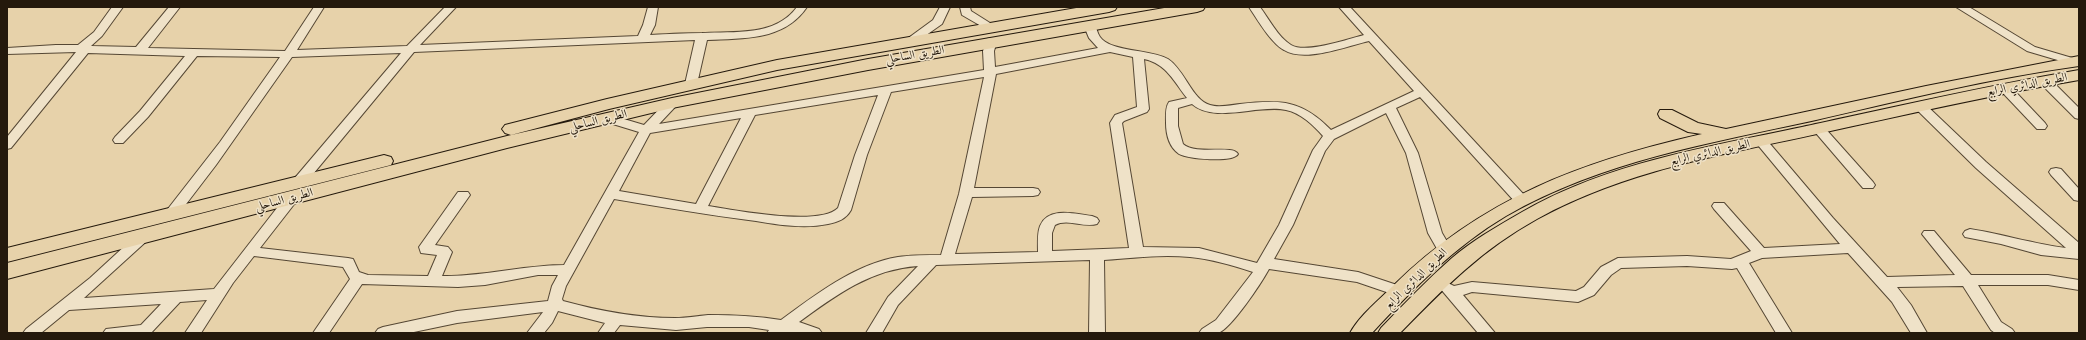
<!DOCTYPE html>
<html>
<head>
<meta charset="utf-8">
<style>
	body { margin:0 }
	#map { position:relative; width:2086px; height:340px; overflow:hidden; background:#e7d2aa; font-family:"Old Standard TT",serif }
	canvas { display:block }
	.frame { position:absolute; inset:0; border:8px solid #24190c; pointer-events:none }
</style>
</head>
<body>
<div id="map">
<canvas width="2086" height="340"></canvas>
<div class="frame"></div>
</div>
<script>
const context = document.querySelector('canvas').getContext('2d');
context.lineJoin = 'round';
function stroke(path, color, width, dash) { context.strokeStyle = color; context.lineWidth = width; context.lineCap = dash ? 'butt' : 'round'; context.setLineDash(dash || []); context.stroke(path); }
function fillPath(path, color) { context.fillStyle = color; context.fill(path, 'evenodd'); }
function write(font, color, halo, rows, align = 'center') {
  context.font = font + ' "Old Standard TT",Amiri,serif'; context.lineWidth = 3; context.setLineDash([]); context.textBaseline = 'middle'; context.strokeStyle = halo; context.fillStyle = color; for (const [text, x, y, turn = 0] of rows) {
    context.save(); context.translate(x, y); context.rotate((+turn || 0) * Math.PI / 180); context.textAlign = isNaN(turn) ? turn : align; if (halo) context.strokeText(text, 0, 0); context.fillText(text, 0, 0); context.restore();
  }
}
const minor = new Path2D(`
	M112 7H123L102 36 91 46 136 47 169 7H180L148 48 285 51 314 7H324L297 50 407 46 445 7H456L420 45 638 36 643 25 648 7H658L655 25 650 35C667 34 685 33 702 33 734 31 775 37 797 7H807C784 41 744 38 707 40L697 84 691 88 685 84 695 40 414 52 304 185H294L292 182 294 179 401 53 292 57 216 165 177 216H167L165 213 167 210 220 142 280 57 197 56 148 117 123 143H115L113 140 115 137 140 111 185 56 88 53 11 148 7 149V137L76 52 7 54V48L56 45H78L94 32Z
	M940 7H950L942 24 915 43H907L905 41 907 39 933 20Z
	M960 7H970L971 11 998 28 996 30H988L962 15Z
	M1249 7H1260C1269 19 1278 37 1291 45 1306 54 1348 39 1364 35L1339 7H1350L1526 197 1528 200 1526 203H1516L1420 97 1396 108 1418 153 1442 233 1452 250 1450 254H1440L1428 233 1406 153 1386 113 1334 139 1325 151 1293 225 1274 259 1358 272 1406 288 1408 292 1406 296 1401 297 1357 282 1269 269C1262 282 1231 329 1218 333 1213 334 1205 333 1199 333L1202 329 1216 320 1253 272C1232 265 1211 259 1190 257 1161 254 1133 258 1104 260L1105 333H1089L1090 260 936 265 898 305 882 333H866L888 297 918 266C871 269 836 295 799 322L819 329 822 333H767L769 330 749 327H707L676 330 620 325 614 333H598L605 323 558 311 552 323 544 333H527L543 312 457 323 409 333H375L378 329 383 327 457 311 548 301 552 286 558 275H538L485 285 458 287 362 284 329 333H313L350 279 343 267 254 256 233 283 201 333H185L207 300 180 302 151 333H103L106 329 141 325 161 304 69 310 41 333H23L26 329 90 278 140 232H150L152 235 150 238 84 298 214 289 287 195H297L299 198 260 248 348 258 353 259 359 272 368 275 428 276 437 255 421 253 419 247 458 192H468L470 195 435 245 448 247 452 252 442 276C483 277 523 265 564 265L639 132 603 121 601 118 603 115 607 114 644 125 668 100H676L678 103 676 106 659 124 984 70 983 51 987 39 991 38 997 41 994 51 995 67 1098 48 1089 38 1084 26 1086 24H1094C1097 28 1097 33 1100 37 1110 52 1150 49 1168 59 1185 70 1192 100 1210 105 1219 108 1231 105 1240 104 1280 99 1302 100 1331 130L1414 91 1369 41C1347 46 1305 63 1284 50 1271 43 1257 19 1249 7ZM1110 52 1133 57 1137 107 1115 115 1110 123 1129 248 1052 251V233L1055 225C1068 218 1083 228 1097 224L1099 221 1097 218 1092 216C1076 214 1048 206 1040 226 1037 234 1038 244 1038 252L955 254 972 197 1033 196 1038 195 1040 192 1038 189 1033 188H974L996 74ZM1144 59C1167 64 1174 82 1187 98L1169 102C1165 108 1166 116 1166 123 1166 134 1169 147 1179 154 1188 159 1233 163 1238 154 1232 144 1197 156 1183 144L1178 126V108L1192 104C1215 124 1258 104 1286 110 1301 113 1313 125 1323 136L1313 150 1279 225 1257 263 1199 248 1143 247 1122 123 1124 121 1147 112 1149 109ZM984 77 959 194 941 255C927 255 912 255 898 257 855 264 815 295 781 320 757 316 733 315 708 315 697 316 686 318 675 318 636 318 600 311 563 301L562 299 566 286 614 199C662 207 708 215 756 221 779 225 805 229 828 224 838 222 846 219 851 210L867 155 891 92ZM878 95 855 155 838 208C819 227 735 210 708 206L755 115ZM741 118 696 204 619 191 650 133Z
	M1956 7H1969L2035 47 2079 60V64H2071L2027 51Z
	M2045 77 2049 78 2079 108V119L2075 118 2041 84 2039 81Z
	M2005 84 2009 85 2045 123 2047 126 2045 129H2037L2001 91 1999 88Z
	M1921 103 1925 104 1986 162 2079 243V259L2041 255 2001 244 1965 237 1963 234 1965 231 1970 229C2002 234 2034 244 2066 248L1976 168 1917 110 1915 107Z
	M1819 125 1823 126 1873 182 1875 185 1873 188H1863L1815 132 1813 129Z
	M1761 137 1765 138 1833 218 1887 277 1955 275 1922 234 1924 231H1934L1971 275H2048L2079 280V290L2048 285H1978L2001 322 2012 329 2015 333H1995L1991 330 1963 286 1897 287 1911 305 1927 333H1911L1892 302 1848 253 1762 258 1749 263 1792 333H1776L1737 268 1732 269 1687 266 1621 268 1611 275 1594 295 1578 302 1472 292 1463 295 1495 333H1478L1439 287 1441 283 1446 282 1454 286 1472 282 1576 291 1584 287 1601 267 1618 258 1687 256 1731 259 1751 251 1714 209 1712 206 1714 203H1724L1764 248 1840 244 1757 144 1755 141Z
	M2056 168 2061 169 2079 189V201L2074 200 2051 175 2049 172 2051 169Z`);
const major = new Path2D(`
	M2079 56V66C1991 78 1903 100 1816 120 1711 143 1601 161 1506 216 1454 247 1413 289 1372 333H1350C1360 315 1379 300 1393 286 1482 198 1583 161 1702 134L1688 132 1660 118 1658 114 1660 110H1672L1698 123 1726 129 1926 86Z
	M2079 70V80C1991 95 1904 115 1817 134 1721 155 1623 171 1537 219 1481 250 1444 288 1400 333H1378L1381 328C1404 304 1427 280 1452 258 1473 240 1498 226 1522 212 1607 163 1707 147 1802 127 1894 107 1986 86 2079 70Z`);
const highway = new Path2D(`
	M1082 7H1117L1115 10 1109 12 777 70 609 109 511 135 505 133 502 129 505 125 607 99 777 60Z
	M1170 7H1205L1203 10 1197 12 868 70 672 108 507 148 7 279V263L507 136 672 98 868 59Z
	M384 155 391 157 393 161 391 165 7 262V248Z`);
const streetNames = [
	["الطريق الساحلي",915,55,-10],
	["الطريق الدائري الرابع",2027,85,-11],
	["الطريق الساحلي",598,121,-14],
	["الطريق الدائري الرابع",1710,153,-13],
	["الطريق الساحلي",284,200,-15],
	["الطريق الدائري الرابع",1416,279,-44]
];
stroke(minor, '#554734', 2);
stroke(major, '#24190c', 2);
stroke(highway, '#24190c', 2);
fillPath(minor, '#efe2c8');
fillPath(major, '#e7d2aa');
fillPath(highway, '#e7d2aa');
write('12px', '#24190c', '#efe2c8', streetNames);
</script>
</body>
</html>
